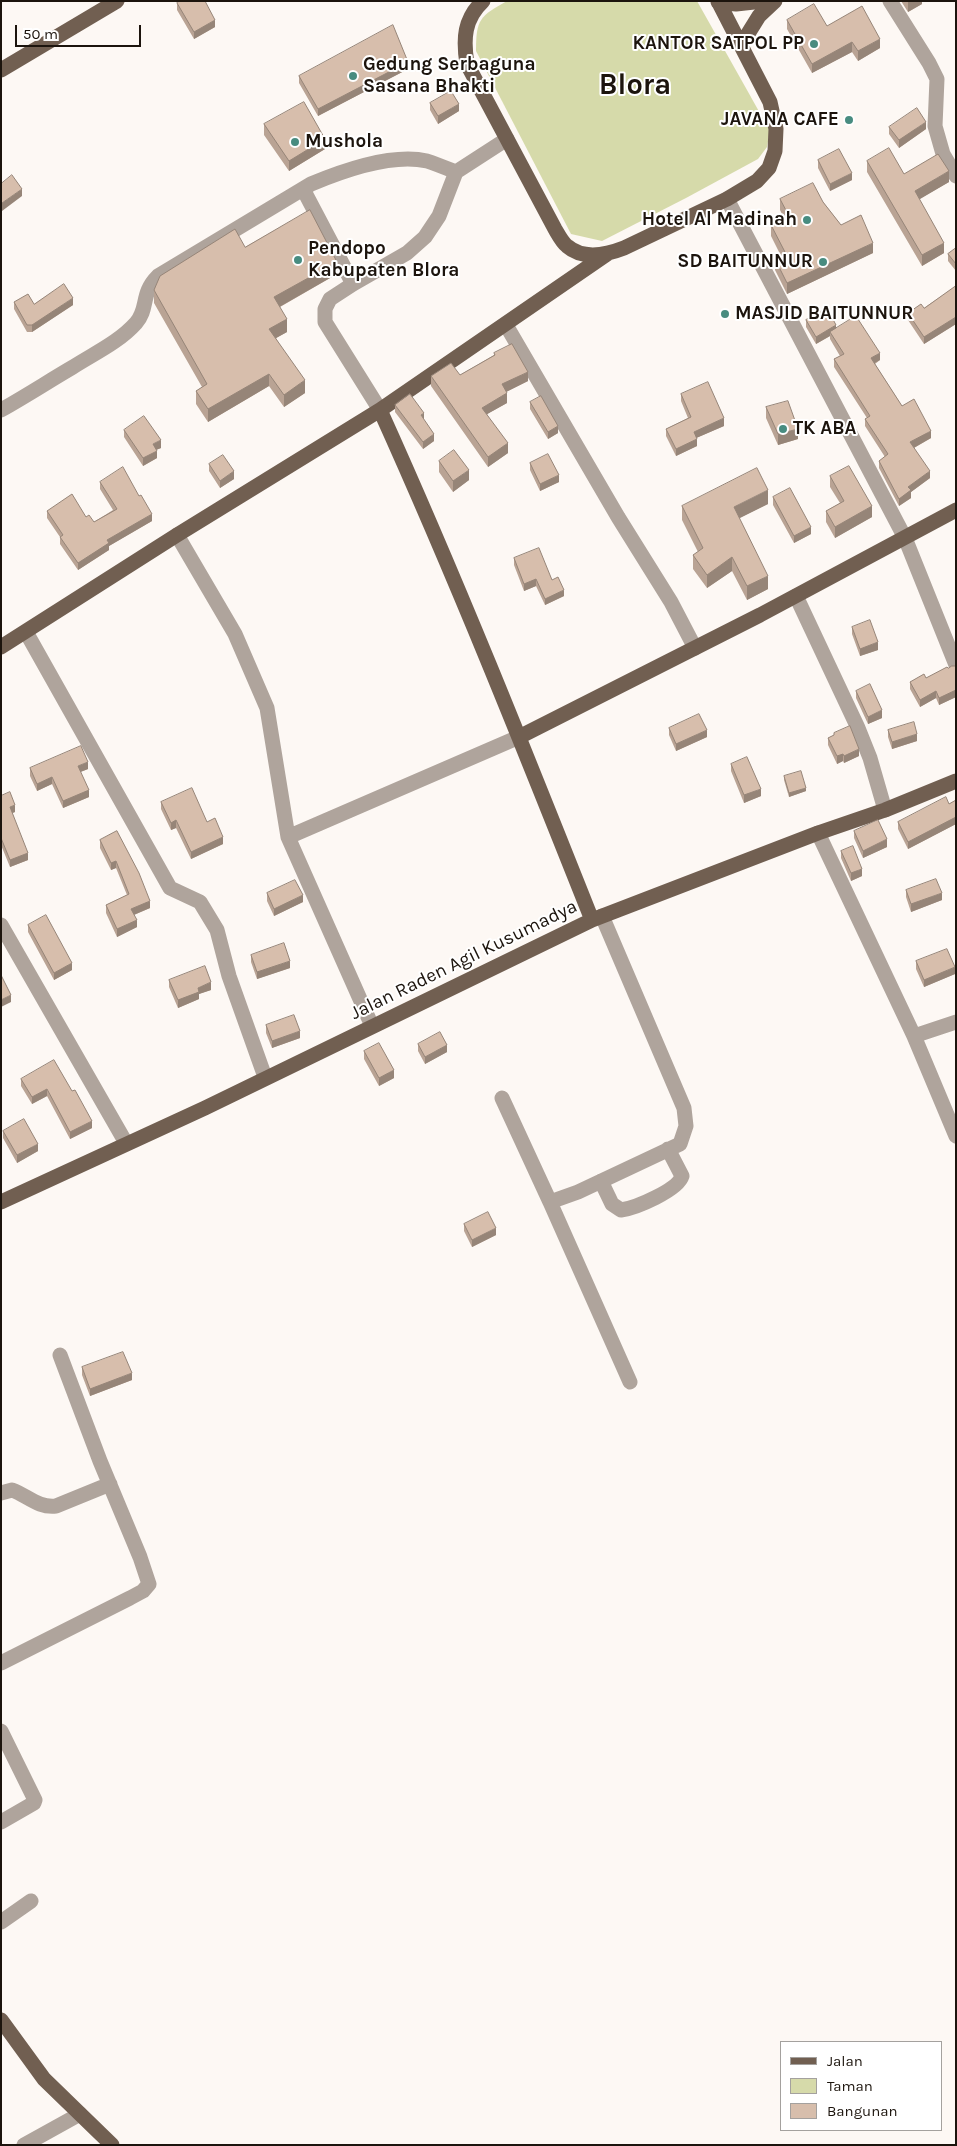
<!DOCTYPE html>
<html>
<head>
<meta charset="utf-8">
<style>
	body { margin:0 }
	#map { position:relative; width:957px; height:2146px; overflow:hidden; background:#fdf8f4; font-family:Karla,sans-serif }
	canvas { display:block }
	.frame { position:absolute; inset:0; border:2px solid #1c140d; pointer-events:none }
	.legend { position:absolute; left:780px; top:2041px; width:162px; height:90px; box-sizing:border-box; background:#fff; border:1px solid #a4a19e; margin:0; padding:6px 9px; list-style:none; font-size:15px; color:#1c140d }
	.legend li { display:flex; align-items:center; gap:10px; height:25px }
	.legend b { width:25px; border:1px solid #a4a19e }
	.scale { position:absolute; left:15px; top:25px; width:126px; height:22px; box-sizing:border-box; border:2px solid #1c140d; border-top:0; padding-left:6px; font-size:15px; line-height:18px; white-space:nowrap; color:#1c140d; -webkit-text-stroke:4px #fff; paint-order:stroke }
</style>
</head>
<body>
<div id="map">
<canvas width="957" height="2146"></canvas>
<div class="frame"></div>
<ul class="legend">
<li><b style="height:6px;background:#715f51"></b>Jalan</li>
<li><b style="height:14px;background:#d6daaa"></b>Taman</li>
<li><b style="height:14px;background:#d7beac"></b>Bangunan</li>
</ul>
<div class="scale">50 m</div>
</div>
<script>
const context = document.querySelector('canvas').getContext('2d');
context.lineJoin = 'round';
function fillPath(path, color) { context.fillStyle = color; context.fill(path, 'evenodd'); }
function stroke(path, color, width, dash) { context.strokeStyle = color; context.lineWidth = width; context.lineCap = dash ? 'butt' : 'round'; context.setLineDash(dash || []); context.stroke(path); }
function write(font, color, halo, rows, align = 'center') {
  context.font = font + ' Karla,sans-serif'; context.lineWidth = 4; context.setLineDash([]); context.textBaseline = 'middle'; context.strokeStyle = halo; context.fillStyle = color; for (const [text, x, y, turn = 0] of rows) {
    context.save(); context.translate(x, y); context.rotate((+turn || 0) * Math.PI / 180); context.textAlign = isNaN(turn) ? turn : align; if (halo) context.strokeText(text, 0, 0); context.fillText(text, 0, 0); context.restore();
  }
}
const green = new Path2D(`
	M507 1H697L770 131 767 147 758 159 686 198 602 241 571 234 476 51C476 19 480 16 507 1Z`);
const minor = new Path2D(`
	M890 1 929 63 937 79 935 126 943 154 956 176
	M303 189 353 284
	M727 199 905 538 956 665
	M506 325 618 517 671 602 695 648
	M1 410C26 396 49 381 73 367 95 353 119 342 136 323 149 308 140 294 158 276L311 184C342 171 392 153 427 161 436 164 446 168 456 172
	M380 410 325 322V309L330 299 353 284 407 253 425 237 439 216 456 172 507 139
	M177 535 235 634 267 708 288 837 372 1026
	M796 596 858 728 870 758 885 810
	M26 632 170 888 200 902 217 930 229 976 265 1077
	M818 833 914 1036 956 1136
	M288 837 519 737
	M602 916 684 1108 686 1126 680 1144 578 1192 550 1202 630 1382
	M1 925 126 1143
	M914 1036 956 1022
	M502 1098 550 1202
	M601 1181 612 1204 621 1210C636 1208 678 1190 682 1176L668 1149
	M1 1493 12 1490C28 1496 38 1508 56 1506L110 1484
	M1 1663 130 1598 143 1591 149 1584 140 1557 100 1461 60 1355
	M1 1731 35 1800 34 1803 1 1822
	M1 1922 31 1901
	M24 2145 80 2114`);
const major = new Path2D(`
	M483 1C464 19 463 39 467 64L555 229C558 234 562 242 567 246 583 260 606 255 624 248L727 199 757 181 769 168 775 151 776 129 770 102 718 1
	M718 2 736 4 763 1
	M741 45 759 16 775 1
	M1 70 117 1
	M1 647 177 535 380 410
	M519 737 760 615 956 510
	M592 920C524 749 456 578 380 410L607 254
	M1 1202 205 1108 592 920 818 833 885 810 956 781
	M1 2020 44 2079 112 2145`);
const wall = new Path2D(`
	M901 1H922V4L908 12Z
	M177 3 215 27 194 39 177 10Z
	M787 20 827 26 880 48 858 61 852 52 812 73 787 29Z
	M408 69 318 116 299 83V76Z
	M430 103 459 111 438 124 430 110Z
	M264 124 325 149 289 171 264 135Z
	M889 127 926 129 899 148 889 134Z
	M818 160 852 180 830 191 818 168Z
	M867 161 904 174 949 182 919 199 944 253 922 266 867 172Z
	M780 199 823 202 841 225 873 253 787 294 775 270V259L781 256 771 236V225L784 218 780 210Z
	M245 247 337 274 280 307 287 332 276 338 305 393 284 407 269 386 208 422 196 404V391L202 387 154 303V290Z
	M956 248V271L948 261V254Z
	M956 286V324L924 344 908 320V313L924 308Z
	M14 302 34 304 73 305 32 332H27L14 309Z
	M806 320 836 328 880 360 875 364 902 406 931 438 914 448 930 478 911 492V498L899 506 879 468V461L885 457 865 426V419L867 418 834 367V359L840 356 830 339V336L816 344 806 327Z
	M494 353 528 381 506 392 507 403 487 414 508 453 488 467 431 386V376L460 375 494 355Z
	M681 394 724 426 696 438 697 446 676 456 666 436V429L688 418 681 401Z
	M530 402 558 433 548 439 530 409Z
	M395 405 424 420 434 441 423 449 395 412Z
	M766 407 798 439 778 445 766 418Z
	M124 430 161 448 156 450 157 458 143 466 124 437Z
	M439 461 469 480 453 492 439 472Z
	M530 463 559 482 540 491 530 470Z
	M209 464 234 479 220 488 209 471Z
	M830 476 872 517 835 538 826 522V511L840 503 830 487Z
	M100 482 152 521 109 546V550L78 570 60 544V537L47 518V511L86 517 94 522 113 510 100 489Z
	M773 497 811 534 794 543 773 505Z
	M768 504 739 518 768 589 747 600 732 571 707 588 693 569V555L698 552 682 520V506Z
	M514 558 552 580 564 596 545 605 536 586 524 591 514 565Z
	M852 627 878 650 860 656 852 634Z
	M956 666V697L939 705 936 698 920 707 910 689V682L926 678Z
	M856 691 882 718 868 724 856 698Z
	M669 728 707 737 676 751 669 735Z
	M888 730 917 741 892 749 888 737Z
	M834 733 859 756 844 763 843 761 837 764 828 745V738L834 735Z
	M731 764 761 796 744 803 731 771Z
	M30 768 88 769 80 772 89 797 63 808 52 784 37 791 30 776Z
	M784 776 806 791 789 797 784 780Z
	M1 796 15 812 12 813 28 860 10 867 1 845Z
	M956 800V824L908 849 898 829V822L949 804Z
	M161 802 223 844 191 859 176 828 171 830 161 809Z
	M117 831 150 908 134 915 137 927 117 937 106 913V905L127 895 116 868 111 870 100 848V840Z
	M854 831 887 847 863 858 854 838Z
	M841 851 862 876 851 881 841 858Z
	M906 890 942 900 911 912 906 897Z
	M267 893 303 902 274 916 267 901Z
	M28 925 72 970 54 980 28 932Z
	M251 955 290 968 257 979 251 962Z
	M916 961 955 974 924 987 916 969Z
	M169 980 211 990 199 994V999L178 1008 169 987Z
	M266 1025 300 1038 272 1048 266 1033Z
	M418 1044 447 1052 425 1064 418 1051Z
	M364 1051 394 1078 379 1086 364 1059Z
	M21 1079 72 1091 92 1128 70 1139 47 1096 32 1104 21 1086Z
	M3 1131 38 1151 17 1163 3 1138Z
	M464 1224 496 1235 472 1247 464 1231Z
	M82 1367 132 1380 90 1396 82 1375Z`);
const shadedWall = new Path2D(`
	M922 1V4L908 12V2Z
	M215 20V27L194 39V32Z
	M880 39V48L858 61V51Z
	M852 42V52L812 73V64Z
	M408 62V69L318 116V109Z
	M459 104V111L438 124V116Z
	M926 122V129L899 148V140Z
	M325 139V149L289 171V161Z
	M949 171V182L915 202V191Z
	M852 173V180L830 191V184Z
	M22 189V196L2 211V203Z
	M873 243V253L787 294V283Z
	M944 243V253L922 266V255Z
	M337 262V274L274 310V297Z
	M73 298V305L32 332V325Z
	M956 317V324L924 344V337Z
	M287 319V332L269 342V329Z
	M836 325V332H830V336L816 344V337Z
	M880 353V360L871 365V358Z
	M528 372V381L502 394V384Z
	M269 374V386L208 422V409Z
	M305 380V393L284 407V395Z
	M507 393V403L482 417V408Z
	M424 413V420L421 415Z
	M724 418V426L694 439V432Z
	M558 426V433L548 439V432Z
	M798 429V439L778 445V434Z
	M931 431V438L910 450V442Z
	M434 434V441L423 449V442Z
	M697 439V446L676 456V449Z
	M161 440V448L153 451V444Z
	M508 443V453L488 467V457Z
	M157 451V458L143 466V458Z
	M469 470V480L453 492V481Z
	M234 471V479L220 488V481Z
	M930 471V478L911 492V498L899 506V499L908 487Z
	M559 475V482L540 491V484Z
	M768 490V504L734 521V507Z
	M872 506V517L835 538V527Z
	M152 514V521L109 546V550L78 570V563L107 540Z
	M811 527V534L794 543V536Z
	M732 557V571L707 588V575Z
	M768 576V589L747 600V586Z
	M536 579V586L524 591V584Z
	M564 590V596L545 605V599Z
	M878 642V650L860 656V649Z
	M956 690V697L939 705V698Z
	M936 691V698L920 707V700Z
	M882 710V718L868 724V717Z
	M707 730V737L676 751V744Z
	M917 734V741L892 749V742Z
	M859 749V756L844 763V756Z
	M843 754V761L837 764V756Z
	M88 762V769L78 773V766Z
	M52 777V784L37 791V784Z
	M806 788V791L789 797V793Z
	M761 789V796L744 803V795Z
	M89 790V797L63 808V801Z
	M15 805V812L10 814V807Z
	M956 817V824L908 849V842Z
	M176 820V828L171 830V823Z
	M223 837V844L191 859V852Z
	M887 839V847L863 858V851Z
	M28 853V860L10 867V860Z
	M116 861V868L111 870V863Z
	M862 869V876L851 881V873Z
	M942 893V900L911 912V904Z
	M303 895V902L274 916V909Z
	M150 901V908L131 916V909Z
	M137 920V927L117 937V929Z
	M290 961V968L257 979V972Z
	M72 963V970L54 980V973Z
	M955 967V974L924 987V980Z
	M211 982V990L199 994V999L178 1008V1000L198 988Z
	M11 995V1002L1 1007V1000Z
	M300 1031V1038L272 1048V1041Z
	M447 1045V1052L425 1064V1057Z
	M394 1070V1078L379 1086V1078Z
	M47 1089V1096L32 1104V1097Z
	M92 1121V1128L70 1139V1132Z
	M38 1144V1151L17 1163V1155Z
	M496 1228V1235L472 1247V1240Z
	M132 1373V1380L90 1396V1389Z`);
const building = new Path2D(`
	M180 1H205L215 20 194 32 177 3Z
	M814 4 827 26 862 6 880 39 858 51 852 42 812 64 787 20Z
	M393 25 408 62 318 109 299 76Z
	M451 91 459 104 438 116 430 103Z
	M304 102 325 139 289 161 264 124Z
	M917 108 926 122 899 140 889 127Z
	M889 148 904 174 938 154 949 171 915 191 944 243 922 255 867 161Z
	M839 149 852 173 830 184 818 160Z
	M12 175 22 189 2 203 1 202V184Z
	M813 183 823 202 841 225 861 215 873 243 787 283 775 259 786 254 771 225 789 216 780 199Z
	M310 210 337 262 274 297 287 319 269 329 305 380 284 395 269 374 208 409 196 391 207 384 154 290 160 276 235 229 245 247Z
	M956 248V264L948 254Z
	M64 284 73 298 32 325H27L14 302 28 294 34 304Z
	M956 286V317L924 337 908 313 921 304 924 308Z
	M827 308 836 325 816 337 806 320Z
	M856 316 880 353 871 358 902 406 914 399 931 431 910 442 930 471 908 487 911 490 899 499 879 461 888 454 865 419 870 416 834 359 844 354 830 332Z
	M512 344 528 372 502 384 507 393 482 408 508 443 488 457 431 376 451 363 460 375 495 355 494 353Z
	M708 382 724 418 694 432 697 439 676 449 666 429 691 417 681 394Z
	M410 394 424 413 421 415 434 434 423 442 395 405Z
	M541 396 558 426 548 432 530 402Z
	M788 401 798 429 778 434 766 407Z
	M144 416 161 440 153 444 157 451 143 458 124 430Z
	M454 450 469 470 453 481 439 461Z
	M548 454 559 475 540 484 530 463Z
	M223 455 234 471 220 481 209 464Z
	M849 466 872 506 835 527 826 511 844 501 830 476Z
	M123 467 139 496 141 495 152 514 107 540 109 543 78 563 60 537 63 535 47 511 72 494 86 517 89 515 94 522 117 509 100 482Z
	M757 468 768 490 734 507 768 576 747 586 732 557 707 575 693 555 703 548 682 506Z
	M790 488 811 527 794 536 773 497Z
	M539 548 552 580 558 577 564 590 545 599 536 579 524 584 514 558Z
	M870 620 878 642 860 649 852 627Z
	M952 666H956V690L939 698 936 691 920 700 910 682 924 674 926 678 947 667 948 668Z
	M870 684 882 710 868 717 856 691Z
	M699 714 707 730 676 744 669 728Z
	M914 722 917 734 892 742 888 730Z
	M850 726 859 749 844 756 843 754 837 756 828 738 834 735V733Z
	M81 746 88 762 78 766 89 790 63 801 52 777 37 784 30 768Z
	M747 757 761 789 744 795 731 764Z
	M801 771 806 788 789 793 784 776Z
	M192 788 207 822 215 818 223 837 191 852 176 820 171 823 161 802Z
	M10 792 15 805 10 807 28 853 10 860 1 838V796Z
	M946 797 949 804 956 800V817L908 842 898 822Z
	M878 820 887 839 863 851 854 831Z
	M117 831 139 873 150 901 131 909 137 920 117 929 106 905 129 894 116 861 111 863 100 840Z
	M853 846 862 869 851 873 841 851Z
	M936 879 942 893 911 904 906 890Z
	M295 880 303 895 274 909 267 893Z
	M46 915 72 963 54 973 28 925Z
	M284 943 290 961 257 972 251 955Z
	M947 949 955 967 924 980 916 961Z
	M205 966 211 982 198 988 199 992 178 1000 169 980Z
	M1 975 11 995 1 1000Z
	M294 1015 300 1031 272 1041 266 1025Z
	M440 1032 447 1045 425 1057 418 1044Z
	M379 1043 394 1070 379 1078 364 1051Z
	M54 1060 72 1091 75 1090 92 1121 70 1132 47 1089 32 1097 21 1079Z
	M24 1119 38 1144 17 1155 3 1131Z
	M488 1212 496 1228 472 1240 464 1224Z
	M123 1352 132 1373 90 1389 82 1367Z`);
const markers = [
	[814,44,5,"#488c80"],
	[353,76,5,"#488c80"],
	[849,120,5,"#488c80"],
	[295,142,5,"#488c80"],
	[807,220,5,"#488c80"],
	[298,260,5,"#488c80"],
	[823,262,5,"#488c80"],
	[725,314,5,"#488c80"],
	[783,429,5,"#488c80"]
];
const poiNames = [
	["KANTOR SATPOL PP",804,44,"right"],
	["Gedung Serbaguna",363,65],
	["Sasana Bhakti",363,87],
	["JAVANA CAFE",839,120,"right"],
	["Mushola",305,142],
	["Hotel Al Madinah",797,220,"right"],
	["Pendopo",308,249],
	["Kabupaten Blora",308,271],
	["SD BAITUNNUR",813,262,"right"],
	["MASJID BAITUNNUR",735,314],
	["TK ABA",793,429]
];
const streetNames = [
	["Jalan Raden Agil Kusumadya",464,960,-26]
];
const townNames = [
	["Blora",635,86]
];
fillPath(green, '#d6daaa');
stroke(minor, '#afa49c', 15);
stroke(major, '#715f51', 15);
fillPath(wall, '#b9a394');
fillPath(shadedWall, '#968578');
fillPath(building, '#d7beac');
stroke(building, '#968578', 1);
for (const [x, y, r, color] of markers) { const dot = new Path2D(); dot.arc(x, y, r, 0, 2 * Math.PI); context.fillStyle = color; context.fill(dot); stroke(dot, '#fff', 2); }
write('bold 19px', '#1c140d', '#fff', poiNames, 'left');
write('19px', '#1c140d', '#fff', streetNames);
write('bold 29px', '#1c140d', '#fff', townNames);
</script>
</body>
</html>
